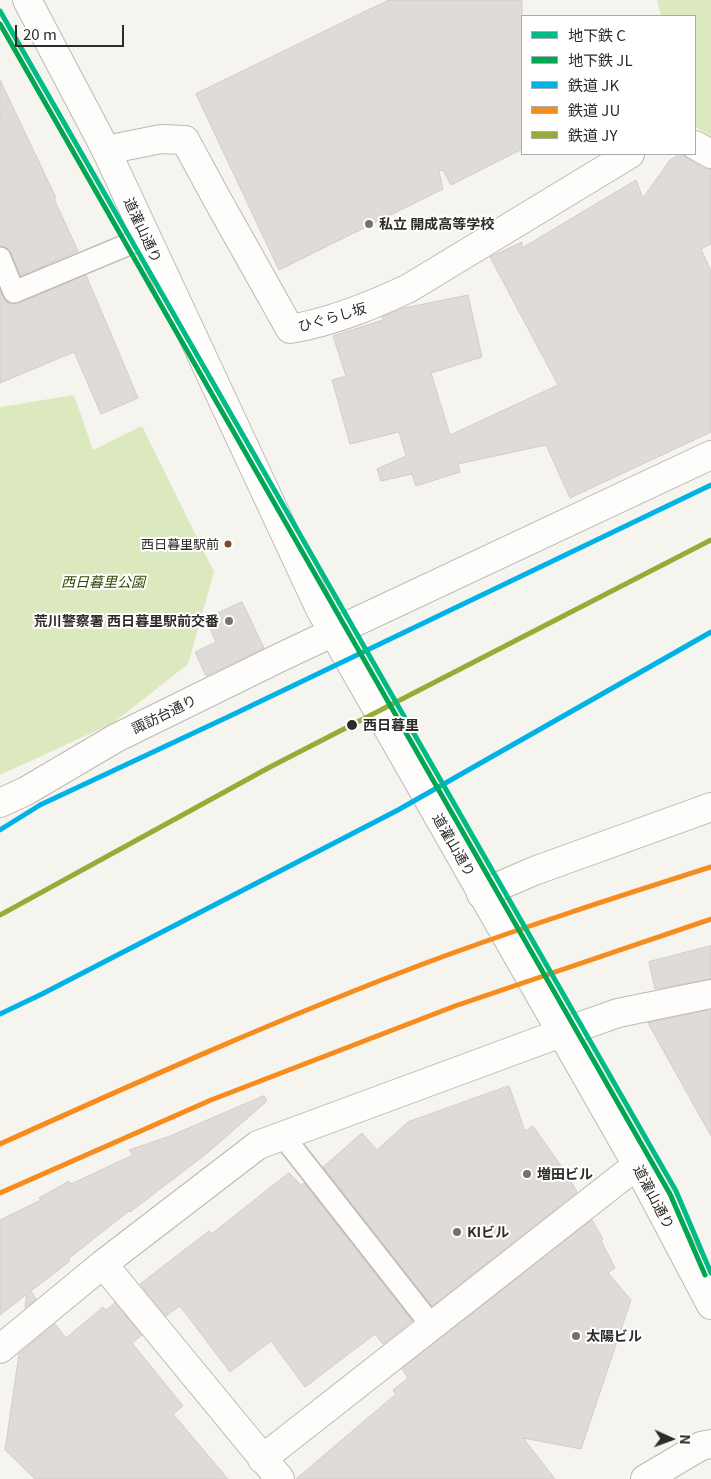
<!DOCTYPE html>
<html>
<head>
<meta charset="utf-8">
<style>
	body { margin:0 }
	#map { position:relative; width:711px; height:1479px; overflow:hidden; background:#f6f4ee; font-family:Georgia,"Noto Sans JP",serif }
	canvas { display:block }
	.legend { position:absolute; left:521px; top:15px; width:175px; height:140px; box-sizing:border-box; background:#fff; border:1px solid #ababa9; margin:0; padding:6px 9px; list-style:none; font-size:15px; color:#2e2c28 }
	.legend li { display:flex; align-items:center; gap:10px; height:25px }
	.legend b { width:25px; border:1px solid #ababa9 }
	.north { position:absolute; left:646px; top:1414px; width:50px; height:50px; -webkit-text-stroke:4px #fff; paint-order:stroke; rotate:92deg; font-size:14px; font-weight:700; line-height:20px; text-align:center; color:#2e2c28 }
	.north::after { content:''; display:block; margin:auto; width:18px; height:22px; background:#2e2c28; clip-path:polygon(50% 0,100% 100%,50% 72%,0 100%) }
	.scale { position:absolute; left:15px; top:25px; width:109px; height:22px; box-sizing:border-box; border:2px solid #2e2c28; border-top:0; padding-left:6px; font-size:15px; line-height:18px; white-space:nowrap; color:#2e2c28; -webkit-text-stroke:4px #fff; paint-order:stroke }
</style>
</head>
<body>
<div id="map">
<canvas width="711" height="1479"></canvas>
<ul class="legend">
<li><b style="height:6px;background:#00bb85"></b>地下鉄 C</li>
<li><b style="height:6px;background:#00a650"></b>地下鉄 JL</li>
<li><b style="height:6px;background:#00b2e5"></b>鉄道 JK</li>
<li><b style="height:6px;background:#f68b1e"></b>鉄道 JU</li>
<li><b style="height:6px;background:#97ab36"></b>鉄道 JY</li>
</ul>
<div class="north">N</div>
<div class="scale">20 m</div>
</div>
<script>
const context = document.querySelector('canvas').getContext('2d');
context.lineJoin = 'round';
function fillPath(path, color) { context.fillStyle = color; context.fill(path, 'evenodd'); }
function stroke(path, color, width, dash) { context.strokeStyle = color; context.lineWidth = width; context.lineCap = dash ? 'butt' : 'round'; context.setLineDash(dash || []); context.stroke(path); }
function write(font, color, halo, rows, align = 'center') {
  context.font = font + ' Georgia,"Noto Sans JP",serif'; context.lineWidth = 4; context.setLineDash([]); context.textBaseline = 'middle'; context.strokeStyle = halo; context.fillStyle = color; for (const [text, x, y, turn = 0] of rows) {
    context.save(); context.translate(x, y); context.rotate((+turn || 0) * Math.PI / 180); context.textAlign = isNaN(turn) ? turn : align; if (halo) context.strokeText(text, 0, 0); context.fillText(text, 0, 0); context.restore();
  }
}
const green = new Path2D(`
	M657 0H711V136L695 127V16H661Z
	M74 395 93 450 142 426 214 572 188 664 113 723 0 775V407Z`);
const building = new Path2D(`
	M389 0H522V149L451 185 443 170 439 171 443 189 279 270 196 94Z
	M0 80 56 198 54 199 78 251 21 276 11 253 7 248 0 246Z
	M681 154 703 168 711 170V244L701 249 711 271V432L570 498 546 445 458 464 460 472 416 486 412 474 381 481 377 469 406 456 399 432 350 444 332 380 346 376 333 336 383 320 382 317 404 308 468 295 482 357 431 373 450 435 558 385 490 257 522 242V248L636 180 643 198 670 160Z
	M86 275 138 398 101 414 74 352 0 383V291L7 302 12 304H18Z
	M242 602 264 648 206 676 195 652 216 642 206 619Z
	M711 946V979L655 989 649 962Z
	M711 1010V1136L648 1023Z
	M509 1086 525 1131 533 1126 568 1176 577 1192 432 1306 323 1167 362 1133 377 1150 408 1122Z
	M264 1096 267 1101 206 1154 130 1212 129 1211 68 1259 70 1261 31 1291 36 1299 25 1308 27 1294 0 1315V1220L41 1200 39 1198 69 1181 71 1184 133 1155 129 1150 170 1136Z
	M289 1173 301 1185 304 1183 412 1321 383 1344 375 1334 305 1387 271 1341 230 1372 180 1306 166 1316 140 1284 209 1231 211 1234Z
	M592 1220 603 1239 601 1241 615 1268 608 1273 631 1300 581 1449 523 1438 555 1479H296L396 1394 393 1390 408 1378 402 1369Z
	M115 1303 142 1335 132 1343 183 1406 173 1414 228 1479H35L5 1450 19 1354 55 1324 66 1338 103 1307 106 1310Z`);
const lane = new Path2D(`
	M0 258 14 292 146 237
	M283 1136 432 1326`);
const street = new Path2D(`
	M695 145 711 154
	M106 150 161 139 185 140 217 199 290 329C332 322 371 306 409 288L630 154
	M0 803 26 791 116 738 283 656 711 455
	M481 894 534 871 711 807
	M103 1264 280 1479
	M0 1349 103 1264 258 1145 561 1033 618 1013 711 994
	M262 1459 637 1165`);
const secondary = new Path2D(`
	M27 0 106 150 320 609 637 1165 711 1305`);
const primary = new Path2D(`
	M645 1479 701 1446 711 1444`);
const rail1 = new Path2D(`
	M0 830 40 805 232 715 711 485
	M0 1014 42 994 398 810 711 632`);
const rail2 = new Path2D(`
	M0 1144C142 1080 285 1016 431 961 523 927 617 897 711 867
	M0 1193 211 1100 455 1006 711 919`);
const rail3 = new Path2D(`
	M0 915 270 767 711 540`);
const metro1 = new Path2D(`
	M0 11 676 1191 711 1273`);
const metro2 = new Path2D(`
	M0 24 670 1194 705 1275`);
const markers = [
	[369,224,5,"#74726d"],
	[228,544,4.5,"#7a4b2a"],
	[229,621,5,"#74726d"],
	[352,725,6,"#2e2c28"],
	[527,1174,5,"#74726d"],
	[457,1232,5,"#74726d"],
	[576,1336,5,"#74726d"]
];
const busNames = [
	["西日暮里駅前",219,544]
];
const poiNames = [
	["私立 開成高等学校",379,224],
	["荒川警察署 西日暮里駅前交番",219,621,"right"],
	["増田ビル",537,1174],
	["KIビル",467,1232],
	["太陽ビル",586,1336]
];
const streetNames = [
	["道灌山通り",143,230,65],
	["ひぐらし坂",332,317,-16],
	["諏訪台通り",164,714,-26],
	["道灌山通り",454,845,60],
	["道灌山通り",654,1197,62]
];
const parkNames = [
	["西日暮里公園",103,582]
];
const stopNames = [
	["西日暮里",363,725]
];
fillPath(green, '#dce8be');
fillPath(building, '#dfdbd8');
stroke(building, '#d0cdca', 1);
stroke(lane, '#bbb9b5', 24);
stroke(street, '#bbb9b5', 30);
stroke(secondary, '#bbb9b5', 30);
stroke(primary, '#bbb9b5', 30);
stroke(lane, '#fefdfc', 21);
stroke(street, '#fefdfc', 28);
stroke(secondary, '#fefdfc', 28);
stroke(primary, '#fefdfc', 28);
stroke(rail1, '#00b2e5', 5);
stroke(rail2, '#f68b1e', 5);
stroke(rail3, '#97ab36', 5);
stroke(metro1, '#00bb85', 5);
stroke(metro2, '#00a650', 5);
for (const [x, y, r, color] of markers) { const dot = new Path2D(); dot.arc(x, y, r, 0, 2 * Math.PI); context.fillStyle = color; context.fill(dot); stroke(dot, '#fff', 2); }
write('13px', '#2e2c28', '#fff', busNames, 'right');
write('bold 14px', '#2e2c28', '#fff', poiNames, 'left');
write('14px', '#2e2c28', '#fff', streetNames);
write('italic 14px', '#354504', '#fff', parkNames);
write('bold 14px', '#2e2c28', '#fff', stopNames, 'left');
</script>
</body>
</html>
